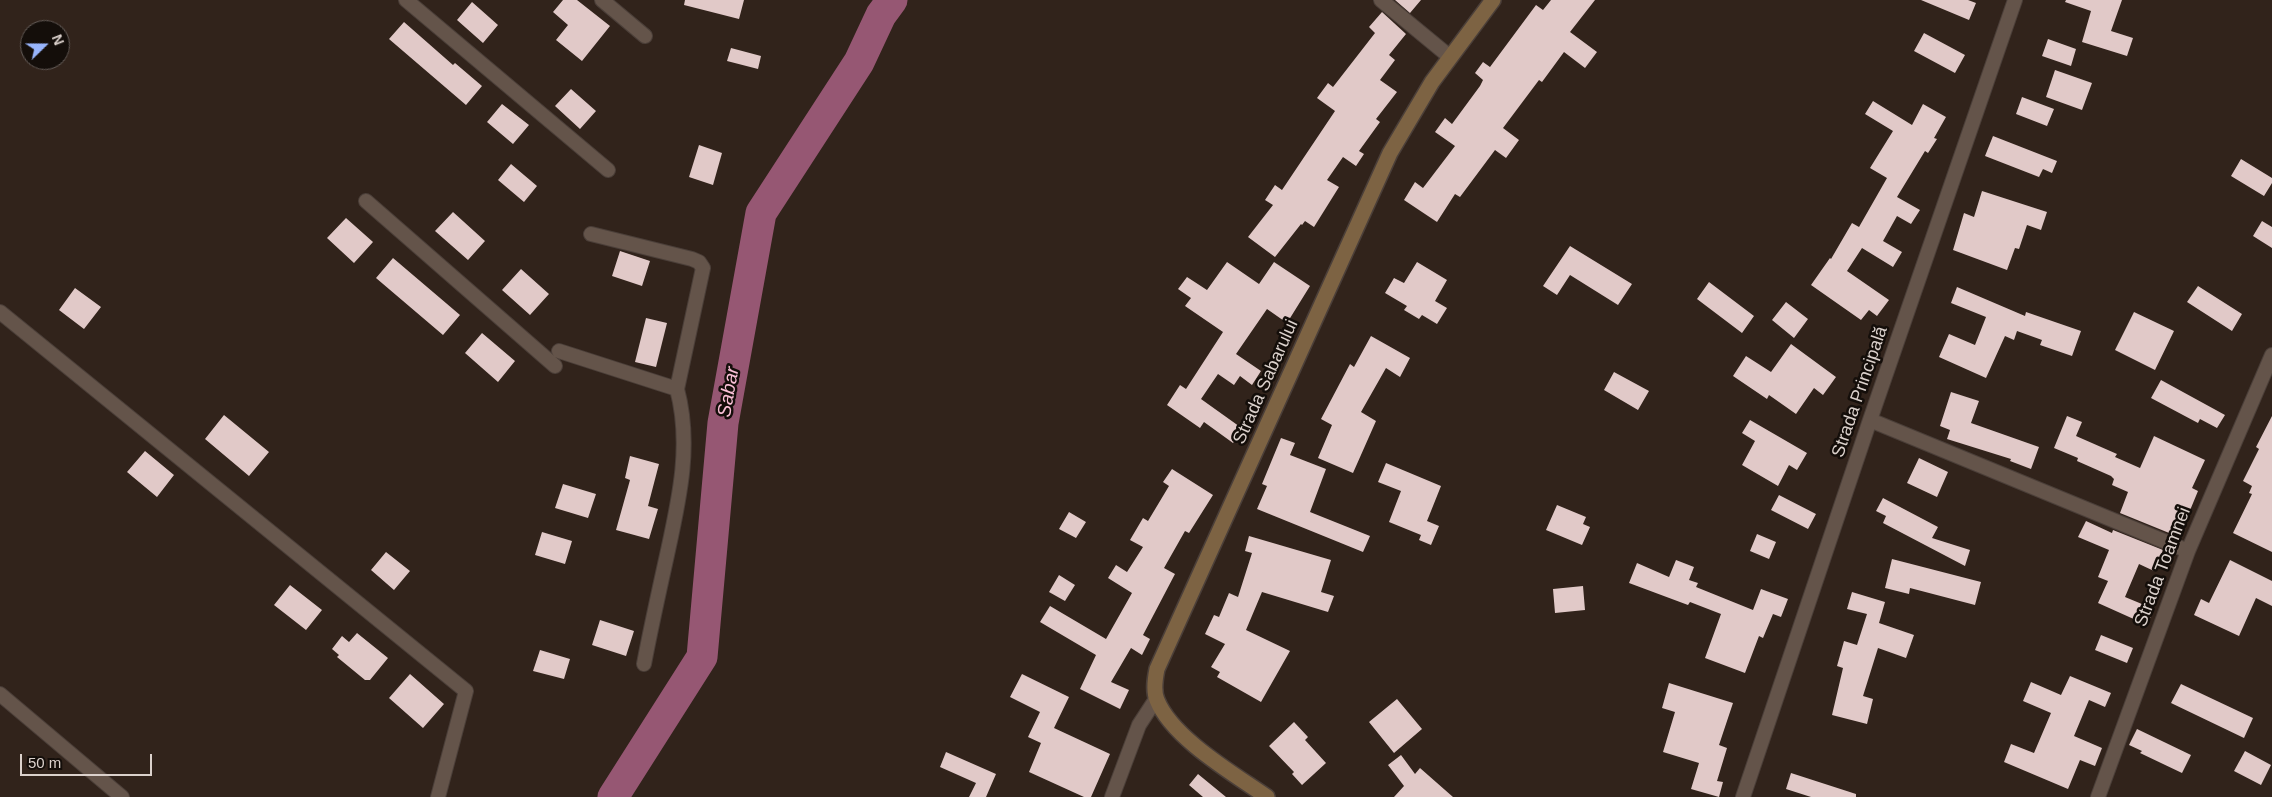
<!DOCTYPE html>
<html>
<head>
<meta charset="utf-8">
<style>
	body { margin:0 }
	#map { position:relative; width:2272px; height:797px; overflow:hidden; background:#31231b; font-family:Arial,sans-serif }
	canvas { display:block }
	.north { position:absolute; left:20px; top:20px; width:50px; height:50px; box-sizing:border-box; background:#140e0a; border:1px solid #645c58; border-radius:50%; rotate:68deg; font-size:14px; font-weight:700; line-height:20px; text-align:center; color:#dbd1cc }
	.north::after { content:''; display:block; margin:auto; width:18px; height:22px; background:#98b5fd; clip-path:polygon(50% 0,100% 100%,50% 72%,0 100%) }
	.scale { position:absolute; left:20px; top:754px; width:132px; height:22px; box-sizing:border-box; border:2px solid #dbd1cc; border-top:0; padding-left:6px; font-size:15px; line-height:18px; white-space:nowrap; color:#dbd1cc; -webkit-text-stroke:4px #140e0a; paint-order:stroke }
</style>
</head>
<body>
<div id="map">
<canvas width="2272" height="797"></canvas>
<div class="north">N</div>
<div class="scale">50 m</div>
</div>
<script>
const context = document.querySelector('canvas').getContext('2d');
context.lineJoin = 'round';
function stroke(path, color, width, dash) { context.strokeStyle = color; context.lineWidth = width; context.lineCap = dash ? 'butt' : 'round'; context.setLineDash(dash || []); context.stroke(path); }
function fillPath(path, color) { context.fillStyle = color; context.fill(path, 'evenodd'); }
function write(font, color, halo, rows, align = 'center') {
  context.font = font + ' Arial,sans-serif'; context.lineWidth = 5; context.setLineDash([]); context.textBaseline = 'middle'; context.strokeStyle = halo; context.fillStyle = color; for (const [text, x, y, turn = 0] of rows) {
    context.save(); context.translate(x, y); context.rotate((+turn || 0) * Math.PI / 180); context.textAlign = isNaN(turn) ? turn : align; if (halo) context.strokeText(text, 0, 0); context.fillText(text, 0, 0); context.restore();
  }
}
const river = new Path2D(`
	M613 797 702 657 723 423 761 213 859 62 881 15 892 0`);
const building = new Path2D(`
	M563 0H577L610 26 582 61 556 40 568 25 553 12Z
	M685 0H744L739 19 684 5Z
	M1395 0H1421L1410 13Z
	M1551 0H1595L1570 32 1597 52 1585 68 1564 52 1542 82 1539 80 1503 128 1519 140 1506 158 1495 150 1460 197 1455 194 1437 222 1404 200 1415 182 1423 188 1455 146 1435 132 1445 118 1452 124 1480 86 1483 80 1475 73 1483 62 1490 67 1536 5 1543 10Z
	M1921 0H1968L1976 3 1969 20Z
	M2066 0H2122L2111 31 2133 38 2127 56 2082 42 2091 11 2065 2Z
	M472 2 498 25 483 43 457 20Z
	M1382 12 1406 34 1389 55 1395 60 1380 80 1397 92 1376 119 1380 122 1359 151 1364 154 1356 166 1343 157 1327 180 1339 187 1314 227 1305 221 1302 225 1301 224 1275 257 1248 237 1273 205 1265 200 1275 185 1282 190 1335 111 1317 98 1328 83 1333 87 1375 33 1369 27Z
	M404 22 453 65 455 63 482 86 466 105 389 39Z
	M1924 33 1965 55 1955 73 1914 51Z
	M2048 39 2076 49 2071 66 2042 56Z
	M731 48 761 56 758 69 727 61Z
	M2055 70 2092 83 2082 110 2046 97Z
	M571 89 596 111 580 129 555 106Z
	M2022 97 2054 109 2047 126 2016 114Z
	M1873 101 1912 125 1923 104 1946 117 1934 138 1937 139 1928 153 1925 151 1897 197 1920 210 1911 224 1897 216 1883 241 1902 252 1893 267 1862 248 1847 271 1889 300 1877 316 1869 310 1861 320 1811 285 1830 258 1831 259 1852 223 1859 227 1887 178 1870 168 1893 131 1865 114Z
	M502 104 529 125 513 144 487 122Z
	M1993 136 2057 161 2052 173 2043 169 2039 177 1985 156Z
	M699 145 722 153 713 185 689 177Z
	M2241 159 2272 178V183L2264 196 2231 176Z
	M511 164 537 186 524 202 498 180Z
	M1982 191 2047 212 2041 230 2027 225 2019 249 2015 248 2007 270 1953 250 1964 213 1974 217Z
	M453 212 485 241 468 260 435 231Z
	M346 218 373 242 354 263 327 238Z
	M2262 221 2272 227V248L2253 236Z
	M1570 246 1632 284 1618 305 1570 275 1557 295 1543 286Z
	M620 251 650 261 642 286 612 276Z
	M393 258 460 315 443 335 376 278Z
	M1227 262 1259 284 1274 262 1310 286 1287 323 1267 309 1236 354 1261 371 1252 385 1240 376 1234 385 1218 374 1201 399 1243 429 1233 443 1204 422 1200 428 1167 405 1180 385 1186 389 1223 332 1185 306 1191 298 1178 289 1187 277 1207 290Z
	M1417 262 1447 280 1435 301 1447 308 1437 324 1422 315 1419 319 1404 310 1407 306 1385 293 1394 278 1404 283Z
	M521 269 549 294 530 315 502 290Z
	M1709 282 1754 316 1742 333 1697 299Z
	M2198 286 2242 314 2232 331 2187 302Z
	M1957 287 2025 316 2026 312 2081 331 2072 356 2040 345 2042 340 2017 331 2014 340 2005 336 1986 378 1939 357 1949 334 1975 345 1986 317 1951 303Z
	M75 288 101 307 84 329 59 310Z
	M1786 302 1808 319 1794 338 1772 320Z
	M2134 312 2174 331 2155 370 2115 350Z
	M646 318 667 323 656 367 635 362Z
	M482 333 515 361 498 382 465 353Z
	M1371 336 1410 358 1400 377 1386 368 1361 412 1376 421 1353 473 1318 458 1332 425 1321 419 1350 364 1354 367Z
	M1791 344 1836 377 1823 395 1814 388 1796 414 1769 395 1767 399 1733 376 1746 356 1771 372Z
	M1614 372 1649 391 1638 410 1604 390Z
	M2161 380 2225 415 2217 428 2200 419 2198 423 2151 398Z
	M1951 392 1979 401 1971 423 2039 447 2031 469 2010 461 2011 459 1947 439 1950 430 1940 426Z
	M224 415 269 452 249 476 205 439Z
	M2067 416 2082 422 2076 436 2117 454 2115 457 2140 468 2154 436 2205 460 2192 488 2198 491 2179 537 2120 513 2128 492 2112 485 2114 479 2111 476 2077 461 2078 458 2054 448Z
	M2272 416V552L2233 533 2252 494 2249 493 2252 486 2243 481 2259 449 2256 447Z
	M1750 420 1807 453 1797 470 1789 465 1778 486 1742 465 1755 441 1742 433Z
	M1281 438 1295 443 1290 455 1326 469 1310 512 1370 536 1363 552 1257 509 1267 486 1262 484Z
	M145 451 174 475 157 497 127 472Z
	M630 456 659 464 648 506 658 509 649 539 616 530 630 480 625 478Z
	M1919 458 1948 472 1937 497 1907 483Z
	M1386 463 1441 486 1427 521 1439 526 1431 545 1419 540 1421 535 1389 522 1401 491 1378 482Z
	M1172 469 1213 495 1189 533 1185 531 1164 568 1175 574 1143 635 1150 639 1142 655 1131 648 1111 682 1129 690 1120 709 1080 689 1096 655 1040 622 1050 606 1106 639 1132 593 1108 578 1116 565 1127 572 1143 547 1130 540 1143 518 1148 521 1169 486 1163 482Z
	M563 484 596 494 588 518 555 508Z
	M1779 495 1816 514 1808 529 1771 510Z
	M1883 498 1938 527 1932 538 1970 550 1965 566 1883 523 1886 516 1876 511Z
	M1557 505 1586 517 1583 524 1590 527 1582 545 1546 530Z
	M1069 512 1086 522 1076 538 1059 529Z
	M2086 521 2112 533 2113 530 2163 550 2154 571 2139 564 2125 597 2154 609 2147 625 2098 603 2108 581 2098 577 2109 550 2078 537Z
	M542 532 572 541 565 564 535 555Z
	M1757 534 1776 542 1769 559 1750 551Z
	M1249 536 1331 560 1321 592 1334 596 1328 612 1262 592 1246 630 1290 651 1261 702 1217 677 1220 672 1211 667 1225 644 1205 634 1214 615 1219 617 1229 593 1238 597 1252 553 1245 551Z
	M386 552 410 571 394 590 371 570Z
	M1892 559 1981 582 1975 605 1910 588 1909 594 1885 588Z
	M1676 560 1694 567 1689 580 1698 583 1696 587 1753 610 1761 589 1788 599 1781 617 1773 614 1763 638 1759 636 1745 673 1705 658 1721 614 1690 602 1688 605 1629 583 1637 563 1669 577Z
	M2230 560 2272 581V606L2256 598 2239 636 2194 615 2201 599 2209 603Z
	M1059 575 1075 585 1065 601 1049 592Z
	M290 585 322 610 306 630 274 605Z
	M1583 586 1585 610 1555 613 1553 589Z
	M1852 592 1885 602 1879 623 1914 635 1906 658 1878 648 1863 696 1873 699 1867 724 1832 715 1843 668 1837 666 1844 641 1857 645 1867 614 1847 609Z
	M600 620 634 631 626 656 592 645Z
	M357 633 388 658 370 680H365L337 657 339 655 332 649 342 636 349 642Z
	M2101 635 2133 648 2127 663 2095 650Z
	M540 650 570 659 564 679 533 671Z
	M410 674 444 704 423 728 389 698Z
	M1022 674 1069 697 1054 728 1110 754 1091 797H1084L1029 772 1041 743 1028 737 1040 712 1010 697Z
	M2070 676 2111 693 2105 707 2089 700 2074 736 2102 748 2095 766 2080 760 2068 789 2004 762 2011 744 2034 753 2051 713 2023 701 2031 682 2061 695Z
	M1669 683 1733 703 1719 745 1727 748 1717 781 1723 782 1719 797 1691 789 1699 763 1663 752 1675 712 1662 708Z
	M2181 684 2253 718 2244 738 2171 703Z
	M1397 699 1422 729 1394 753 1369 722Z
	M1294 722 1308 737 1305 740 1326 763 1302 785 1292 774 1294 772 1269 746Z
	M2137 729 2191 755 2182 773 2140 753 2142 751 2129 745Z
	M2245 751 2271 765 2261 785 2234 771Z
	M946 752 996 774 986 797H969L976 783 940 767Z
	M1401 755 1415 774 1420 768 1453 797H1394L1404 786 1388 765Z
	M1791 773 1856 794V797H1811L1786 789Z
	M1198 774 1226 797H1203L1189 785Z`);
const street = new Path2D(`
	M406 0 608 170
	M602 0 645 36
	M1381 0 1450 57
	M366 201 555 366
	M591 234 692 259 699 262 703 268 677 389C692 445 679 500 667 555 659 591 651 627 644 664
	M0 312 466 691 438 797
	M559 351 677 389
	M1870 420 2188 551
	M0 694 122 797
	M1112 797 1139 725 1156 699
	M1743 797 1870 420 2015 0
	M2098 797 2188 551 2272 355`);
const secondary = new Path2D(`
	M1267 797C1234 774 1172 738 1157 700 1153 691 1155 679 1157 669L1390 153 1432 82 1493 0`);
const streetNames = [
	["Strada Sabarului",1266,382,-66],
	["Strada Principală",1860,392,-71],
	["Strada Toamnei",2163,567,-69]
];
const waterNames = [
	["Sabar",729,392,-80]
];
stroke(river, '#965773', 31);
fillPath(building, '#e1c9c8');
stroke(street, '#4b3f39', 16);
stroke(secondary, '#4b3f39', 18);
stroke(street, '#64544a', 14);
stroke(secondary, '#7d6343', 15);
write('18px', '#dbd1cc', '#140e0a', streetNames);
write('italic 19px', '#fac0d7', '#140e0a', waterNames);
</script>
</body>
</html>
